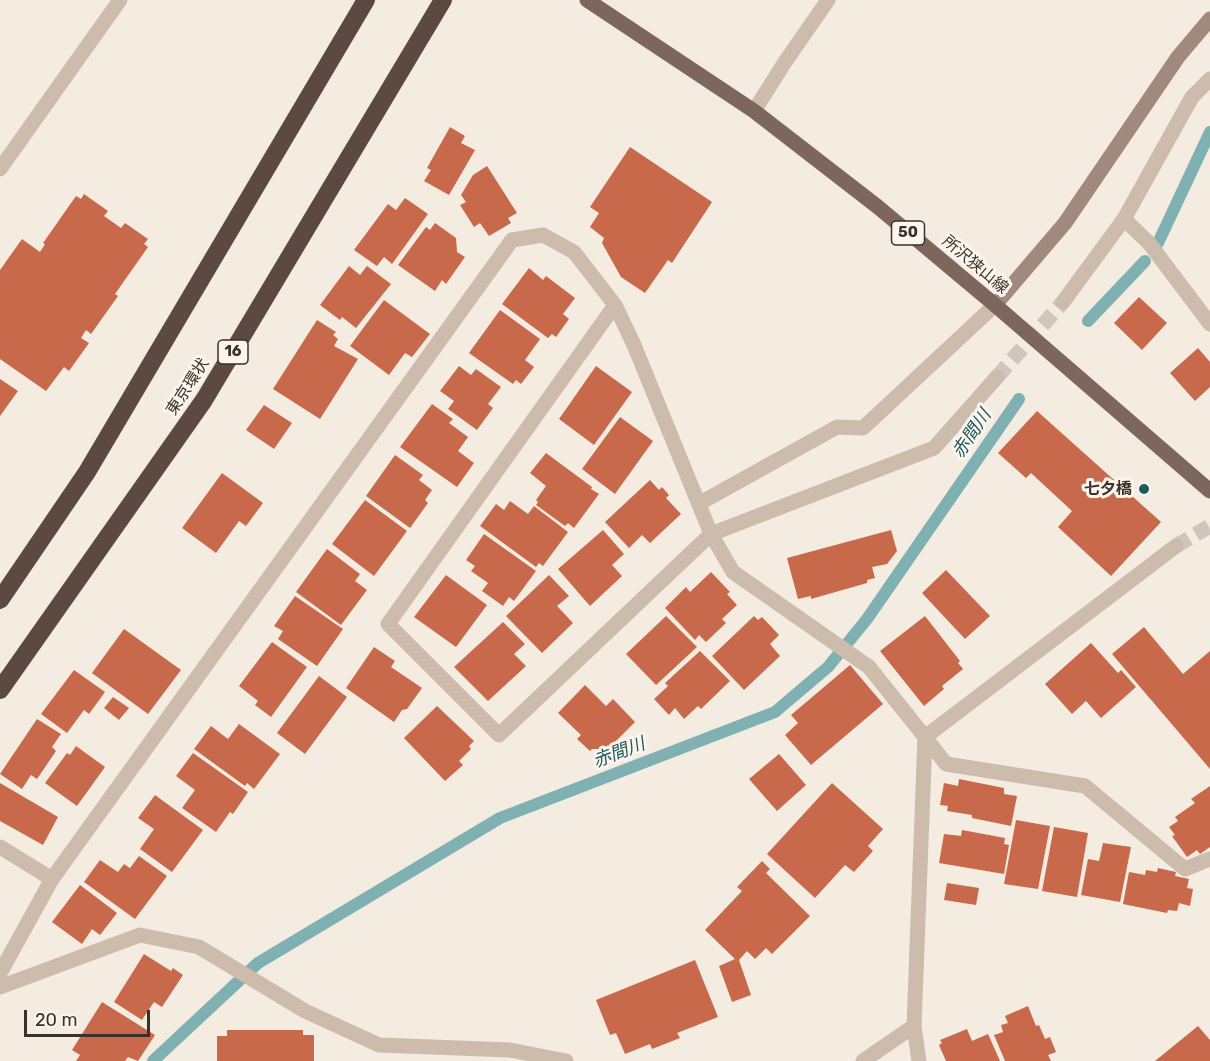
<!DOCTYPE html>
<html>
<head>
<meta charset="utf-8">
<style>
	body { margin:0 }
	#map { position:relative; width:1210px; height:1061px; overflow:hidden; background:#f4ebe1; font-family:Rubik,sans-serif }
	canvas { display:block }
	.scale { position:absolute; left:24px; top:1010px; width:126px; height:27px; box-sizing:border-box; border:3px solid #3b302b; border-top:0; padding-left:8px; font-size:18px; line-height:21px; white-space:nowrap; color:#3b302b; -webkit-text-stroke:4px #fbf5ee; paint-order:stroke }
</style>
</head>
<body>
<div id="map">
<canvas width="1210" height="1061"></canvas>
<div class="scale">20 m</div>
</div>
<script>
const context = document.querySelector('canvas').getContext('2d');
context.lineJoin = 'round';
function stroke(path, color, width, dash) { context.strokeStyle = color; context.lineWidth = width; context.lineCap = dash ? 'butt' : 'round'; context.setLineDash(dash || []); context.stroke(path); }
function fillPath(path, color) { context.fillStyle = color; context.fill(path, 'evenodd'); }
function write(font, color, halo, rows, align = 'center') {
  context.font = font + ' Rubik,"Noto Sans JP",sans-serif'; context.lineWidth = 6; context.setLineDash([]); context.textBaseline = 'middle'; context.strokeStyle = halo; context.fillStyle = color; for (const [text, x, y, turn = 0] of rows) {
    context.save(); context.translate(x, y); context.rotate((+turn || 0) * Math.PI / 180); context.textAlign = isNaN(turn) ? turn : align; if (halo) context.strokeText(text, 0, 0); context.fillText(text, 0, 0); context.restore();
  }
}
const stream = new Path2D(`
	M1158 243 1210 132
	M1088 321 1145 261
	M153 1061 258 963 500 818 775 712 828 667 867 619 1019 399`);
const building = new Path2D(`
	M450 127 465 136 461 143 475 150 449 195 424 181 431 170 427 168Z
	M630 147 712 202 672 263 668 260 645 293 621 277 602 243 604 238 590 227 599 213 590 207Z
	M487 166 517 213 508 218 511 223 489 236 480 223 474 227 460 205 466 202 461 195 473 175Z
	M84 194 108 211 104 216 121 228 125 223 148 239 144 244 148 247 115 294 118 296 91 334 86 330 81 338 89 343 69 371 64 367 46 391 0 359V270L22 239 40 252 45 244 43 243 76 196 81 199Z
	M405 198 428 214 392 264 384 257 377 266 354 250 388 204 396 210Z
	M435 223 456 238 457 252 465 257 446 284 442 280 435 291 398 265 426 227 430 230Z
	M349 266 360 275 367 266 391 284 356 328 342 317 340 320 320 305Z
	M529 268 543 280 546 276 575 298 563 314 569 319 556 337 552 334 548 338 502 304Z
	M1139 297 1167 323 1142 350 1114 323Z
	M384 300 430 334 412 357 405 353 389 375 350 346Z
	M500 310 540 339 525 360 534 367 521 384 516 380 513 384 469 353Z
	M317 320 336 332 333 335 338 339 334 346 358 359 320 419 273 389Z
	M1198 348 1210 362V387L1195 401 1170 373Z
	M459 366 471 375 476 369 501 387 488 404 493 408 477 430 448 409 454 401 440 391Z
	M596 366 632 392 594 445 559 419Z
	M0 379 18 391 0 416Z
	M432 404 453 419 449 423 468 437 458 451 474 463 457 487 400 447Z
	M264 405 292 423 274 449 246 430Z
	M1037 411 1161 522 1111 576 1058 527 1072 511 1031 473 1026 478 998 453Z
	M620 417 653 441 615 494 582 469Z
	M546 453 592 487 591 489 599 494 574 528 568 523 565 526 536 505 538 502 536 500 546 486 530 473Z
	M395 455 423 475 419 480 432 490 425 500 428 503 410 528 366 496Z
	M222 473 263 503 246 526 239 521 216 553 182 528Z
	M650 480 659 490 662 487 669 495 666 498 681 514 650 543 642 535 629 548 605 522Z
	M365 500 407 531 374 576 332 544Z
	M510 501 528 514 534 506 568 532 543 566 539 563 536 567 480 526 496 504 504 510Z
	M603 530 624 554 612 565 622 576 590 606 558 569Z
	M891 530 897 551 887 564 872 567 875 578 867 580V583L811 599V596L798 599 787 558Z
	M484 534 536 571 514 601 509 597 503 606 482 591 488 583 471 571 475 566 466 560Z
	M327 549 360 574 355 581 367 590 341 625 296 592Z
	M946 570 990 616 965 639 922 593Z
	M711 572 730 592 727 594 737 605 722 619 726 623 706 642 699 635 695 640 665 608 686 587 690 592Z
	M446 575 487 605 456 647 414 617Z
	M549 575 569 596 557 606 573 623 542 653 506 616Z
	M295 596 343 629 317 666 278 639 283 631 274 626Z
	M666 616 697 647 656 685 626 654Z
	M754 616 758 620 762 617 779 635 770 644 780 656 744 690 712 656Z
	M925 616 960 661 958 663 963 669 942 686 944 689 924 706 880 651Z
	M503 622 525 644 514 654 526 666 488 701 454 667Z
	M1144 627 1183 674 1210 651V769L1112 654Z
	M124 629 181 670 148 714 92 673Z
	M272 642 307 667 271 717 255 705 258 701 239 686Z
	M1091 643 1118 673 1121 670 1136 687 1101 718 1086 701 1072 714 1045 684Z
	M374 647 395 661 391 667 422 688 407 709 402 710 394 722 346 688Z
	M700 651 730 681 701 709 698 706 684 719 675 708 669 715 654 699 668 686 665 683Z
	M850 665 883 704 811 765 785 735 798 723 791 715Z
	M74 670 105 692 89 714 84 710 67 733 41 714Z
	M319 676 347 697 305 754 277 733Z
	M585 685 606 706 613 699 635 722 608 749H592L590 751 577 739 581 735 558 713Z
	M113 697 129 708 119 720 104 708Z
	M437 706 474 741 469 746 471 749 459 761 463 765 445 781 404 738Z
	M37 719 61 734 52 747 56 751 37 779 31 775 22 789 0 774Z
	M239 724 280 754 254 789 247 783 245 786 194 749 211 726 228 739Z
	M76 746 105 767 77 806 45 783 67 753 70 755Z
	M193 753 248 792 233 814 230 812 216 832 182 808 195 790 176 776Z
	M779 754 806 785 777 811 749 779Z
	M959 779 1004 788V794L1017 796 1011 826 972 818V815L947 811 948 806 940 805 944 783 958 786Z
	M0 783 58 817 43 845 0 821Z
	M832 783 883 829 868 846 873 851 854 872 845 865 815 898 767 854Z
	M1210 786V847L1200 854 1197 850 1187 857 1172 836 1175 835 1169 827 1178 821 1175 817 1195 803 1191 799Z
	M155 795 203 830 172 872 140 849 154 829 138 818Z
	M1016 820 1050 826 1038 889 1004 884Z
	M1054 827 1088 833 1077 897 1042 891Z
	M962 830 1005 838 1004 844 1009 845 1004 874 939 863 944 834 961 836Z
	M1103 843 1131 847 1120 902 1081 895 1088 859 1099 861Z
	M139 856 167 876 135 919 84 882 100 860 118 872 124 864 130 868Z
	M762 861 770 869 766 873 810 916 772 954 766 948 755 959 747 951 739 960 751 995 732 1002 719 966 735 959 705 930 742 891 737 887Z
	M1158 868 1176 872 1175 876 1189 879 1187 888 1193 889 1190 906 1179 903 1177 911 1168 910 1167 913 1123 904 1129 872 1145 875 1146 870 1157 872Z
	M947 883 979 888 976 905 944 900Z
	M80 885 117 913 100 935 92 929 82 944 52 922Z
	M144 954 171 971 173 968 183 975 162 1007 154 1002 142 1020 114 1002Z
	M695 960 718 1017 677 1033 680 1038 652 1049 650 1044 625 1054 616 1033 610 1035 596 1000Z
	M102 1002 155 1035 138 1061 128 1057 125 1061H76L80 1055 72 1050Z
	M1028 1006 1036 1026 1039 1025 1045 1039 1050 1037 1056 1052 1048 1055 1051 1061H1005L994 1035 1003 1032 1001 1025 1008 1023 1005 1016Z
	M1198 1026 1210 1040V1061H1155Z
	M967 1029 972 1041 988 1034 1000 1061H946L939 1045 942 1043 940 1040Z
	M227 1030H303V1035H314V1061H217V1036H227Z`);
const streetTunnel = new Path2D(`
	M997 377 1063 302
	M1176 546 1210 526`);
const lane = new Path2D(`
	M754 111 785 62 828 0
	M0 169 120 0
	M700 503 837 427 863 428 995 305
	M0 847 52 879`);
const street = new Path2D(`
	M1124 219 1149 243 1210 324
	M1063 302 1124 219 1192 97 1210 79
	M615 305 388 624 499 735 711 534 934 448 997 377
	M1176 546 925 737 946 764 1085 786 1185 869 1210 859
	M0 973 52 879 512 240 543 235 574 252 615 305 634 345 711 534 733 572 869 667 925 737 914 1026 919 1061
	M0 987 140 935 199 947 305 1011 379 1045 510 1050 566 1061
	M863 1061 914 1026`);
const secondary = new Path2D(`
	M995 305 1065 223 1178 57 1210 19`);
const primary = new Path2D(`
	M587 0 754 111 878 207 995 305 1210 491`);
const highway = new Path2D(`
	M0 600 87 472 366 0
	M0 690 204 400 443 0`);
const markers = [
	[1144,489,6,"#1f5a5e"]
];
const shields = [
	[908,233,33],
	[233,352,30]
];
const shieldNames = [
	["50",908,233],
	["16",233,352]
];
const streetNames = [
	["所沢狭山線",975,265,40],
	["東京環状",188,387,-57]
];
const poiNames = [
	["七夕橋",1132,489]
];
const waterNames = [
	["赤間川",972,434,-56],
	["赤間川",619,753,-21]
];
stroke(stream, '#7fb0b2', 12);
fillPath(building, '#c8694b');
stroke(streetTunnel, '#cfc6bd', 15, [15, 8]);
stroke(lane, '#cdbbac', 15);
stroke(street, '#cdbbac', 15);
stroke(secondary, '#a18a7d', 15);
stroke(primary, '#7d675c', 15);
stroke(highway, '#5c4a42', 18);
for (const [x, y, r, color] of markers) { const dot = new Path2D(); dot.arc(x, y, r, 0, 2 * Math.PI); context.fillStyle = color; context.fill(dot); stroke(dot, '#fbf5ee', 2); }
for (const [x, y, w] of shields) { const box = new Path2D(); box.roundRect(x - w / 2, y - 12, w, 24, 4.5); context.fillStyle = '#fbf5ee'; context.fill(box); stroke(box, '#3b302b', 1.5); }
write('bold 15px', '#3b302b', null, shieldNames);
write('16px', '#3b302b', '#fbf5ee', streetNames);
write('bold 16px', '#3b302b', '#fbf5ee', poiNames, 'right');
write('italic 18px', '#1f5a5e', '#fbf5ee', waterNames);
</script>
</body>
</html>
